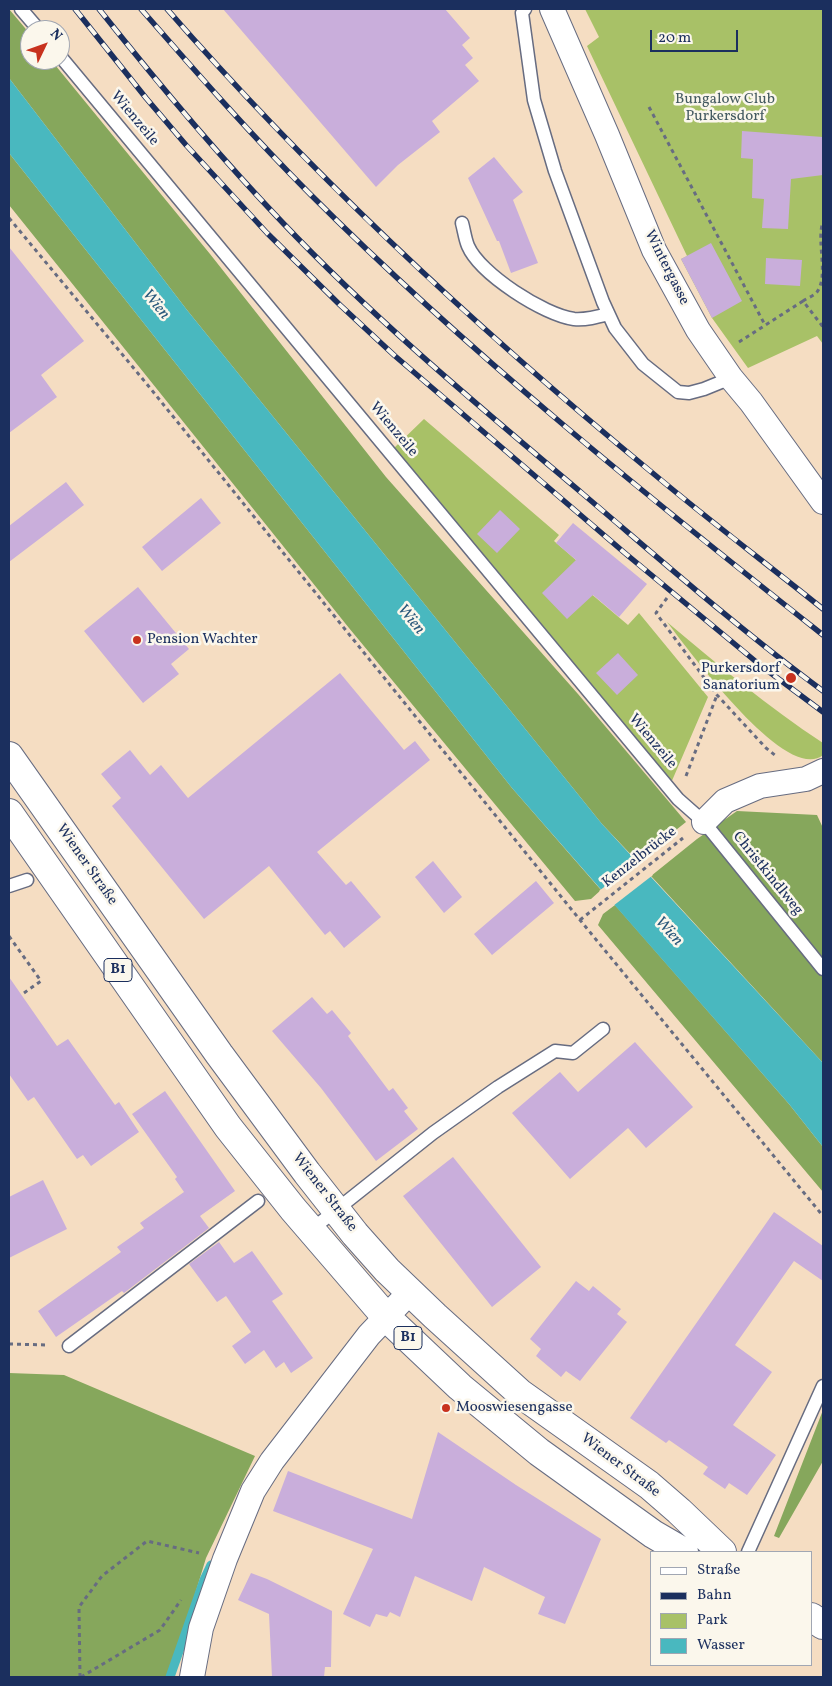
<!DOCTYPE html>
<html>
<head>
<meta charset="utf-8">
<style>
	body { margin:0 }
	#map { position:relative; width:832px; height:1686px; overflow:hidden; background:#f5ddc2; font-family:Vollkorn,serif }
	canvas { display:block }
	.frame { position:absolute; inset:0; border:10px solid #1b2f5e; pointer-events:none }
	.legend { position:absolute; left:650px; top:1551px; width:162px; height:115px; box-sizing:border-box; background:#fbf7ec; border:1px solid #a1a7b3; margin:0; padding:6px 9px; list-style:none; font-size:15px; color:#1b2f5e }
	.legend li { display:flex; align-items:center; gap:10px; height:25px }
	.legend b { width:25px; border:1px solid #a1a7b3 }
	.north { position:absolute; left:20px; top:20px; width:50px; height:50px; box-sizing:border-box; background:#fbf7ec; border:1px solid #a1a7b3; border-radius:50%; rotate:48deg; font-size:14px; font-weight:700; line-height:20px; text-align:center; color:#1b2f5e }
	.north::after { content:''; display:block; margin:auto; width:18px; height:22px; background:#c8321e; clip-path:polygon(50% 0,100% 100%,50% 72%,0 100%) }
	.scale { position:absolute; left:650px; top:30px; width:88px; height:22px; box-sizing:border-box; border:2px solid #1b2f5e; border-top:0; padding-left:6px; font-size:15px; line-height:18px; white-space:nowrap; color:#1b2f5e; -webkit-text-stroke:4px #fbf7ec; paint-order:stroke }
</style>
</head>
<body>
<div id="map">
<canvas width="832" height="1686"></canvas>
<div class="frame"></div>
<ul class="legend">
<li><b style="height:6px;background:#fff"></b>Straße</li>
<li><b style="height:6px;background:#1b2f5e"></b>Bahn</li>
<li><b style="height:14px;background:#a8c167"></b>Park</li>
<li><b style="height:14px;background:#49b8bf"></b>Wasser</li>
</ul>
<div class="north">N</div>
<div class="scale">20 m</div>
</div>
<script>
const context = document.querySelector('canvas').getContext('2d');
context.lineJoin = 'round';
function fillPath(path, color) { context.fillStyle = color; context.fill(path, 'evenodd'); }
function stroke(path, color, width, dash) { context.strokeStyle = color; context.lineWidth = width; context.lineCap = dash ? 'butt' : 'round'; context.setLineDash(dash || []); context.stroke(path); }
function write(font, color, halo, rows, align = 'center') {
  context.font = font + ' Vollkorn,serif'; context.lineWidth = 5; context.setLineDash([]); context.textBaseline = 'middle'; context.strokeStyle = halo; context.fillStyle = color; for (const [text, x, y, turn = 0] of rows) {
    context.save(); context.translate(x, y); context.rotate((+turn || 0) * Math.PI / 180); context.textAlign = isNaN(turn) ? turn : align; if (halo) context.strokeText(text, 0, 0); context.fillText(text, 0, 0); context.restore();
  }
}
const green = new Path2D(`
	M585 9H823V344L817 336 748 368 712 318 681 259 687 256 587 46 599 37Z
	M424 419 559 535 554 541 599 580 589 592 628 625 639 613 708 697 671 783 394 448Z
	M667 622C717 664 768 707 823 743V755C786 785 688 649 667 622Z`);
const forest = new Path2D(`
	M9 9 30 34V60H51L210 254 386 477 578 694 686 822 637 861 602 824 187 310 9 78Z
	M9 153 512 788 601 890 591 899 575 901 349 628 9 205Z
	M737 811 817 815 823 828V1063L651 876 697 839Z
	M615 905 789 1104 823 1147V1192L598 925 603 914Z
	M9 1373 64 1375 255 1456 206 1558 170 1677H9Z
	M823 1410V1461L779 1538 774 1536Z`);
const water = new Path2D(`
	M9 78 187 310 602 824 823 1063V1147L789 1104 512 788 9 153Z`);
const pier = new Path2D(`
	M639 860 653 875 613 906 599 891Z`);
const stream = new Path2D(`
	M170 1677 204 1580 211 1565`);
const building = new Path2D(`
	M223 9H445L470 38 462 45 473 58 465 65 479 81 432 121 440 132 398 165 376 187Z
	M742 131 823 137V175L791 179 788 229 762 228 764 199 752 198 753 159 741 158Z
	M494 157 523 192 513 200 538 263 511 273 499 241H497L468 178Z
	M711 243 742 301 712 318 681 259Z
	M9 247 84 341 41 375 57 397 9 433Z
	M766 258 802 260 800 286 765 284Z
	M66 482 84 505 9 562V526Z
	M201 498 221 523 162 571 142 547Z
	M500 510 520 529 497 553 477 534Z
	M573 523 647 584 619 617 593 595 567 619 542 593 576 560 556 543Z
	M138 587 189 649 171 664 179 674 143 703 84 631Z
	M618 653 638 675 617 695 596 673Z
	M340 673 404 750 415 741 430 760 317 852 346 885 351 881 381 917 344 948 330 931 325 935 269 866 204 919 112 806 121 798 101 774 130 750 150 775 161 765 188 798Z
	M433 861 462 897 444 913 415 877Z
	M536 881 554 903 492 955 474 934Z
	M9 977 57 1046 68 1039 115 1105 119 1102 139 1132 91 1166 83 1155 77 1159 34 1097 28 1101 9 1074Z
	M312 997 327 1014 332 1010 351 1033 348 1036 389 1091 393 1088 408 1108 404 1111 418 1129 376 1161 321 1088 272 1031Z
	M635 1042 693 1107 646 1148 628 1128 570 1179 512 1113 560 1072 578 1092Z
	M165 1091 235 1191 200 1216 209 1228 124 1293 122 1291 56 1337 38 1311 121 1252 117 1247 144 1228 140 1223 184 1192 175 1179 177 1177 132 1114Z
	M453 1157 541 1267 492 1307 403 1196Z
	M43 1180 67 1229 9 1258V1197Z
	M774 1212 823 1246V1281L794 1261 735 1345 772 1372 733 1425 776 1455 747 1495 729 1483 725 1489 703 1474 708 1467 669 1440 666 1443 630 1418Z
	M219 1242 234 1263 252 1251 283 1294 272 1301 313 1358 291 1373 284 1362 276 1368 264 1350 245 1364 232 1346 251 1332 226 1296 217 1302 189 1264Z
	M576 1281 589 1291 593 1286 621 1309 617 1314 627 1322 580 1381 566 1371 561 1377 536 1356 541 1349 530 1339Z
	M438 1432 516 1485 601 1539 565 1624 538 1614 545 1597 484 1567 472 1601 415 1576 400 1617 390 1612 387 1617 376 1614 370 1627 343 1614 373 1549 273 1511 288 1471 412 1519Z
	M251 1573 267 1579 332 1611 331 1667H325L324 1677H272L269 1614 238 1600Z`);
const path = new Path2D(`
	M649 107 765 325
	M9 218 146 383 580 920 823 1216
	M803 301C807 298 814 296 817 292 829 276 816 240 823 222
	M739 342 803 301 823 327
	M667 598 656 613 717 695 766 748 776 756
	M686 776 717 695
	M580 920 683 838
	M9 936 41 981 21 995
	M9 1344 49 1345
	M80 1677 79 1607 102 1576 147 1541 199 1553
	M81 1677 160 1630 181 1600`);
const service = new Path2D(`
	M21 9 39 30
	M525 9 522 13 534 100 555 171 603 302 615 328 643 364 678 392 689 393 704 389 731 378
	M60 56 678 799 704 822 823 969
	M462 223C464 230 465 239 468 246 480 274 544 315 574 319 586 320 597 317 608 314
	M9 886 27 880
	M311 1230 433 1133 498 1087 555 1051 573 1053 603 1029
	M69 1346 258 1201
	M748 1552 823 1386`);
const minor = new Path2D(`
	M552 9 607 135 654 250 698 330 731 378 751 402 823 502
	M704 822 725 801 760 786 806 779 823 771
	M192 1677 201 1628 225 1559 253 1491 272 1461 369 1335 410 1292`);
const primary = new Path2D(`
	M9 756 219 1054 307 1173 355 1234 387 1270 435 1316 521 1394 649 1485 679 1511 722 1552
	M9 813 228 1127 293 1209 386 1317 460 1387 539 1452 653 1534 684 1552
	M811 1617 823 1625`);
const rail = new Path2D(`
	M75 9 146 98 186 145 267 233 340 305 395 356 626 554 760 665 823 712
	M99 9C157 82 217 154 282 222 375 320 480 407 583 494 662 561 740 630 823 691
	M141 9C196 72 251 135 311 195 470 354 647 496 823 635
	M167 9C315 179 481 332 655 475 710 521 767 564 823 609`);
const markers = [
	[137,640,5,"#c8321e"],
	[791,678,6,"#c8321e"],
	[446,1408,5,"#c8321e"]
];
const shields = [
	[118,970,28],
	[408,1338,28]
];
const shieldNames = [
	["B1",118,970],
	["B1",408,1338]
];
const parkNames = [
	["Bungalow Club",725,100],
	["Purkersdorf",725,117]
];
const streetNames = [
	["Wienzeile",134,119,50],
	["Wintergasse",666,268,63],
	["Wienzeile",393,430,50],
	["Wienzeile",652,742,50],
	["Kenzelbrücke",640,858,-38],
	["Wiener Straße",86,865,55],
	["Christkindlweg",767,874,51],
	["Wiener Straße",324,1193,52],
	["Wiener Straße",620,1466,37]
];
const poiNames = [
	["Pension Wachter",147,640],
	["Purkersdorf",780,669,"right"],
	["Sanatorium",780,686,"right"],
	["Mooswiesengasse",456,1408]
];
const waterNames = [
	["Wien",155,305,51],
	["Wien",410,620,51],
	["Wien",668,932,48]
];
fillPath(green, '#a8c167');
fillPath(forest, '#86a75c');
fillPath(water, '#49b8bf');
fillPath(pier, '#f5ddc2');
stroke(stream, '#49b8bf', 9);
fillPath(building, '#c9aedb');
stroke(service, '#676c81', 15);
stroke(minor, '#676c81', 26);
stroke(primary, '#676c81', 30);
stroke(path, '#676c81', 3, [4, 4]);
stroke(service, '#fff', 12);
stroke(minor, '#fff', 24);
stroke(primary, '#fff', 28);
stroke(rail, '#1b2f5e', 5.5);
stroke(rail, '#fbf7ec', 4, [11]);
for (const [x, y, r, color] of markers) { const dot = new Path2D(); dot.arc(x, y, r, 0, 2 * Math.PI); context.fillStyle = color; context.fill(dot); stroke(dot, '#fbf7ec', 2); }
for (const [x, y, w] of shields) { const box = new Path2D(); box.roundRect(x - w / 2, y - 11.5, w, 23, 4); context.fillStyle = '#fbf7ec'; context.fill(box); stroke(box, '#1b2f5e', 1); }
write('bold 14px', '#1b2f5e', null, shieldNames);
write('15px', '#455b61', '#fbf7ec', parkNames);
write('15px', '#1b2f5e', '#fbf7ec', streetNames);
write('15px', '#1b2f5e', '#fbf7ec', poiNames, 'left');
write('italic 16px', '#29587b', '#fbf7ec', waterNames);
</script>
</body>
</html>
